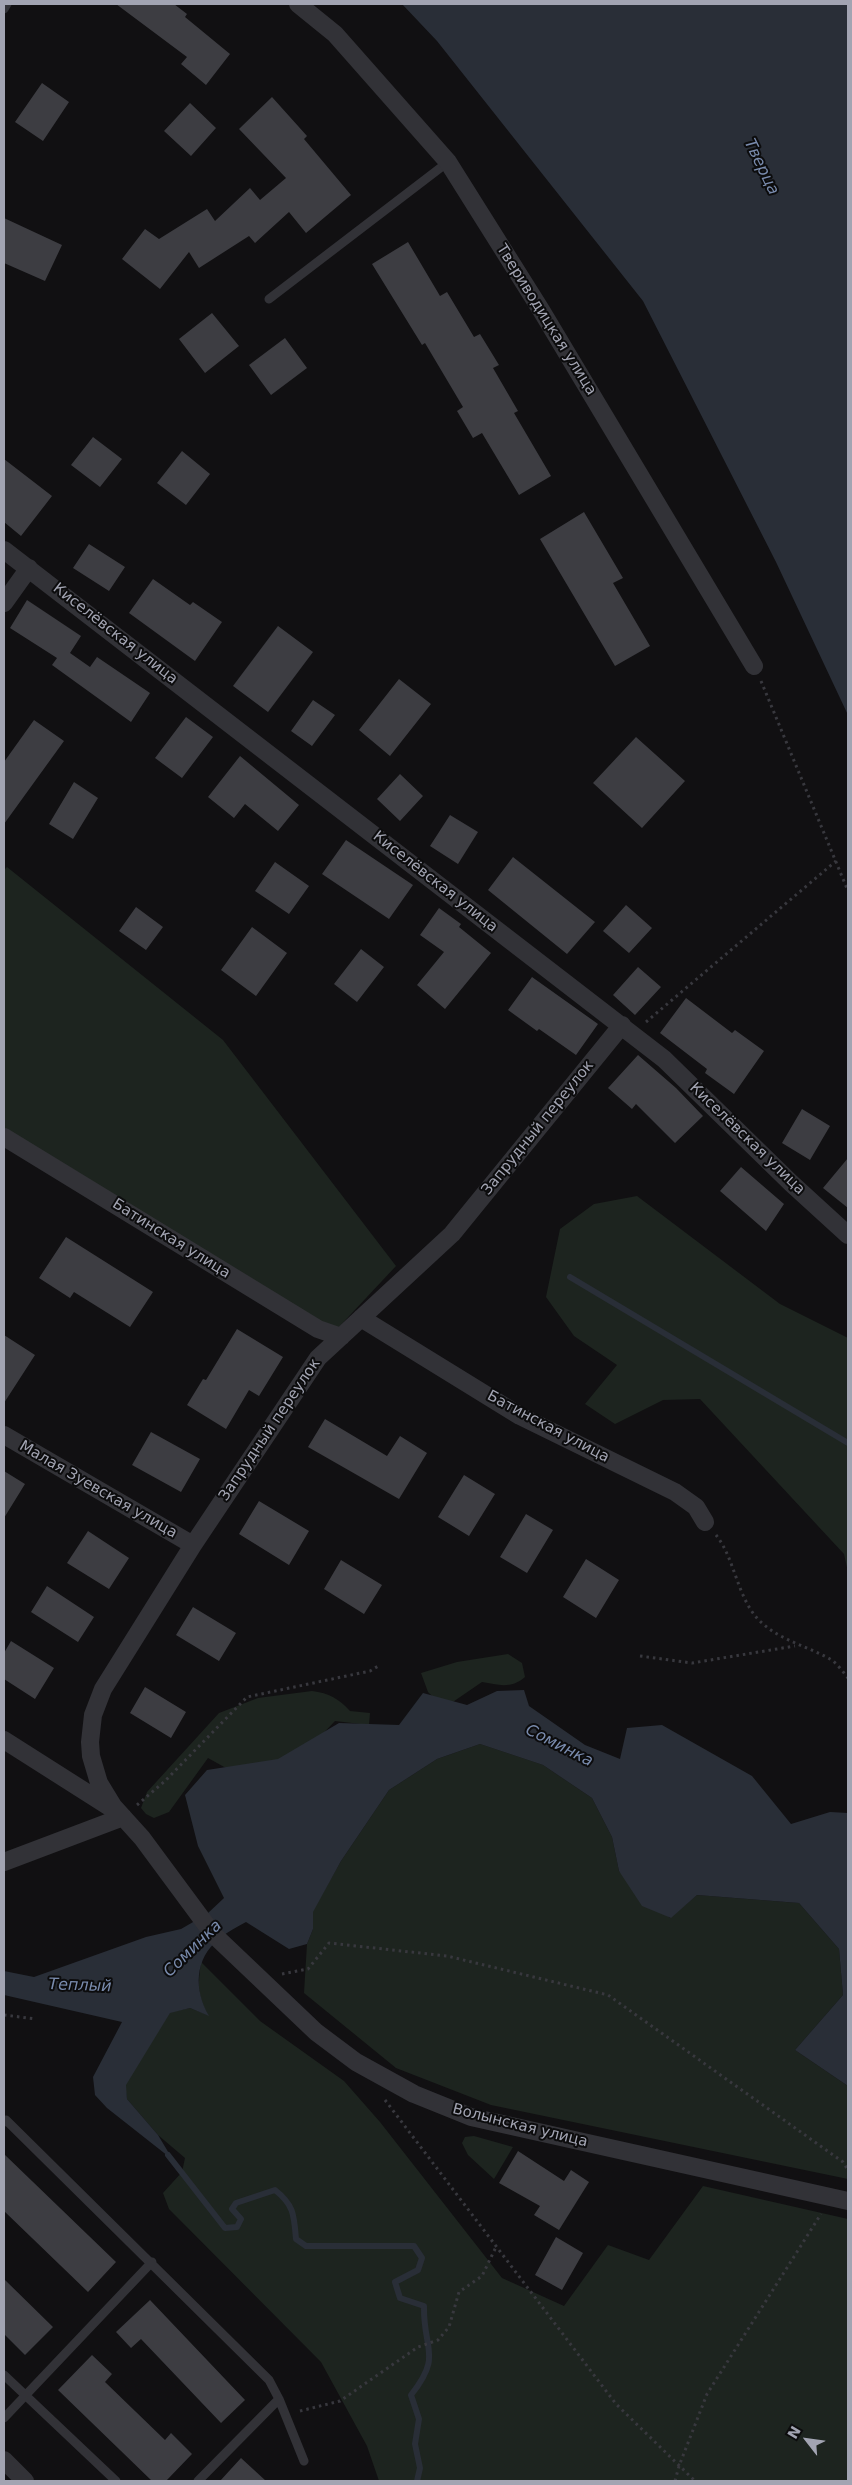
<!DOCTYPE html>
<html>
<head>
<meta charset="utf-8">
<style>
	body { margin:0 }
	#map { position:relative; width:852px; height:2485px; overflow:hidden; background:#111012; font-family:"DejaVu Sans",sans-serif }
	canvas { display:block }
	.frame { position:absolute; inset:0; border:5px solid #a2a4b2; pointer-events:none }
	.north { position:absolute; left:782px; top:2415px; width:50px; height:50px; -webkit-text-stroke:4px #0c0c0d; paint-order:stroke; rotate:300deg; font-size:14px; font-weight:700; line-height:20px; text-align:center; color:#a2a4b2 }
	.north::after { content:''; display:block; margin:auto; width:18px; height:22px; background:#a2a4b2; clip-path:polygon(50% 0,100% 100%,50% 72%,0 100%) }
</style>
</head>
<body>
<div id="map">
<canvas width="852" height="2485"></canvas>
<div class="frame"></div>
<div class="north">N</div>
</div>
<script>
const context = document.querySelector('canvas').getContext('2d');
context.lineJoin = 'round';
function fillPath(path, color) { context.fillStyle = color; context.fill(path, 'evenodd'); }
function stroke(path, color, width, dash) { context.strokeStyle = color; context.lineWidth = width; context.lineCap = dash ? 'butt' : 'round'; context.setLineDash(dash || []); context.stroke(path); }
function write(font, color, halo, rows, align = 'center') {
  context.font = font + ' "DejaVu Sans",sans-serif'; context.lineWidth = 4; context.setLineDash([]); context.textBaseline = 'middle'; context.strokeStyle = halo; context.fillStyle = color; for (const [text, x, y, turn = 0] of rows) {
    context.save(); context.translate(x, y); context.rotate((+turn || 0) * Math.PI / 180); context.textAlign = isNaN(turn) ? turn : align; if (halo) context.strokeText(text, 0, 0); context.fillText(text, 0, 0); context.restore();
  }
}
const green = new Path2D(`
	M7 867 223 1040 396 1266 337 1329 320 1325 4 1128V870Z
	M637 1196 780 1304 848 1338V1572L844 1554 700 1399 663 1400 615 1424 585 1404 617 1365 574 1336 546 1297 560 1229 594 1204Z
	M508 1654 522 1663 525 1677C511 1689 499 1685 482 1682L444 1708 428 1692 421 1673 457 1662Z
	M312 1691C329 1693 339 1699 350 1711L370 1713 369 1725 335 1721 313 1744 274 1764 226 1768 208 1758 169 1812 154 1818 146 1814 141 1808 147 1792 219 1713 258 1698Z
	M480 1744 543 1765 592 1798 612 1837 619 1871 670 1918 697 1895 799 1903 839 1949 843 1995 795 2050 848 2086V2179L491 2105 396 2068 304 1993 307 1944 313 1929 312 1912 341 1861 389 1790 437 1759Z
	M201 1962 260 2021 344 2081 380 2122 502 2278 564 2306 608 2245 649 2260 703 2186 848 2219V2481H379L367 2446 321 2362 169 2209 163 2193 182 2172 185 2158 158 2135 127 2099 125 2085 170 2012 190 2008 208 2015C197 1994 198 1985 201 1962Z
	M474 2136 513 2147 494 2179 468 2155 462 2143 465 2137Z`);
const water = new Path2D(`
	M402 4H848V715L776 562 643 301 437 41Z
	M524 1690 529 1706 585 1745 620 1759 627 1728 662 1725 752 1776 791 1824 830 1812 848 1813V2086L795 2050 843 1995 839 1949 799 1903 697 1895 671 1918 642 1906 619 1871 612 1837 592 1798 543 1765 480 1744 437 1759 389 1790 341 1861 313 1912V1929L307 1944 289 1949 246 1922C237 1927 227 1932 219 1939 194 1959 194 1990 209 2016L190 2008 170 2013 126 2085 127 2099 158 2135 173 2160 107 2108 95 2095 93 2077 122 2022 4 1995V1971L34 1977 146 1937 181 1929 207 1914 224 1898 198 1846 185 1795 207 1770 278 1759 339 1723 399 1725 423 1693 467 1705 497 1691Z`);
const stream = new Path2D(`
	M570 1277 848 1443
	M168 2155 225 2228 237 2227 241 2219 232 2209 236 2203 275 2190C294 2205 294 2215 296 2239L306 2246H414L422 2258 418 2270 395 2282 400 2298 424 2306C423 2350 443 2355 411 2395L419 2419 415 2444 420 2468 417 2481`);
const building = new Path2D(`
	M116 4H174L187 14 185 17 230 54 206 85 181 64 187 57Z
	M42 83 69 102 43 141 15 122Z
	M272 97 307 136 304 139 351 195 306 233 289 212 255 243 249 236 199 268 189 252 160 289 122 259 145 229 159 239 207 209 215 221 250 188 260 200 286 178 239 129Z
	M190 103 216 128 191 156 164 131Z
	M4 218 62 245 45 281 4 263Z
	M408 242 440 296 447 292 474 337 480 334 499 365 493 368 518 411 514 413 551 476 519 495 482 433 473 438 457 411 463 407 425 343 422 345 372 264Z
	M212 313 239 346 205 373 179 339Z
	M285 338 307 368 271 395 249 365Z
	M93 437 122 459 100 487 71 465Z
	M182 451 210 474 186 505 157 483Z
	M4 459 52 496 21 536 4 522Z
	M584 512 623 578 613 583 650 646 615 666 540 539Z
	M89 544 125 567 109 591 73 568Z
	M153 579 190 605 193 602 222 622 195 661 129 613Z
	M27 600 81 636 70 653 90 667 97 657 150 693 131 722 52 665 57 658 10 628Z
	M278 626 313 652 268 712 233 686Z
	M399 679 431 704 390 756 359 730Z
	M313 700 335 715 312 746 291 731Z
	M186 717 213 737 182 778 155 758Z
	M34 720 64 741 4 824V762Z
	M636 737 685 781 642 828 593 783Z
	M240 756 299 805 278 831 245 804 234 818 208 797Z
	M400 774 423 796 400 821 377 799Z
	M74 782 98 798 73 839 49 824Z
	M450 815 478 832 458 864 430 846Z
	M346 840 413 885 389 919 322 874Z
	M513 857 595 922 567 954 488 890Z
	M275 862 309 886 289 914 255 891Z
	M626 905 652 928 629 953 603 931Z
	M136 907 163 927 146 950 119 931Z
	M439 908 461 924 459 927 491 953 445 1009 417 985 444 952 420 935Z
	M252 927 287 953 256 996 221 970Z
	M361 949 384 967 357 1002 334 984Z
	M638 967 661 987 635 1015 613 995Z
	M532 977 598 1024 576 1055 539 1029 537 1031 508 1010Z
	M686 998 732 1033 735 1030 764 1051 734 1094 705 1073 707 1069 660 1033Z
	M638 1055 676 1088 703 1116 675 1143 636 1104 632 1109 608 1088Z
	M802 1109 830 1126 810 1160 782 1143Z
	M848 1158V1208L823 1188Z
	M741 1167 784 1204 766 1231 720 1191Z
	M66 1237 153 1292 130 1327 74 1292 70 1298 39 1278Z
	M237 1329 283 1357 259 1396 249 1390 226 1429 187 1405 203 1379 206 1380Z
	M4 1335 35 1355 4 1403Z
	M325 1419 387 1456 400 1436 427 1453 399 1499 308 1447Z
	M151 1432 200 1459 181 1492 132 1465Z
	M4 1471 25 1484 4 1518Z
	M464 1475 495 1494 469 1536 438 1517Z
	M259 1501 309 1531 289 1565 239 1534Z
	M526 1514 553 1530 527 1573 500 1557Z
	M88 1531 129 1558 109 1589 67 1563Z
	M586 1559 619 1580 596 1618 563 1597Z
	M341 1560 382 1585 364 1614 324 1589Z
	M47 1586 94 1617 78 1642 31 1612Z
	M193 1607 236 1633 219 1661 176 1635Z
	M11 1641 54 1668 35 1699 4 1679V1653Z
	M145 1687 186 1712 171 1738 130 1713Z
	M518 2151 564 2181 571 2170 589 2182 559 2230 534 2215 540 2206 499 2183Z
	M4 2154 116 2262 88 2292 4 2211Z
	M556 2237 583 2253 562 2290 535 2275Z
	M4 2279 53 2327 25 2355 4 2334Z
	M150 2300 245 2400 221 2423 141 2339 131 2348 116 2332Z
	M92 2355 112 2374 105 2382 165 2440 171 2433 192 2454 166 2481H152L58 2390Z
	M241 2458 266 2481H220Z`);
const path = new Path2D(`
	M761 681 848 891
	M646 1022 836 861
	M716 1535C736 1560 737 1601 762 1623 782 1641 807 1646 830 1659 837 1663 843 1672 848 1678
	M640 1656 692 1663 795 1646
	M137 1805 165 1781 247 1697 370 1671 380 1665
	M282 1974 308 1969 329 1943 447 1956 608 1995 843 2162 848 2170
	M4 2015 36 2019
	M385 2100 616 2404 695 2481
	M300 2411 340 2401 418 2347 438 2340 449 2327 459 2292 482 2276 496 2247
	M675 2481 679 2466 707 2394 821 2214`);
const lane = new Path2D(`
	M4 9 7 4
	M269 299 448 162
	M4 2122 6 2120 269 2380 279 2399 198 2481
	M4 2375 116 2481
	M279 2399 304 2461
	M4 2418 152 2262`);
const street = new Path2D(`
	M298 4 335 34 448 162 541 310 754 666
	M4 550 664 1059 791 1183 848 1235
	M4 603 29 568
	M622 1025 452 1234 318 1358 193 1545 103 1689 93 1715 90 1742 91 1756 99 1783 113 1806 142 1838 213 1934 316 2032 356 2062 414 2094 471 2117 848 2201
	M4 1137 318 1329 341 1337
	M361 1318 520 1416 675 1492 696 1507 705 1522
	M4 1435 193 1545
	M4 1740 111 1808
	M4 1862 123 1817
	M4 2460 25 2481`);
const streetNames = [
	["Твериводицкая улица",546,320,58],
	["Киселёвская улица",115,634,38],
	["Киселёвская улица",435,882,38],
	["Запрудный переулок",538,1128,-51],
	["Киселёвская улица",747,1139,44],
	["Батинская улица",171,1239,32],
	["Батинская улица",548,1427,28],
	["Запрудный переулок",270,1430,-56],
	["Малая Зуевская улица",98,1490,30],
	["Волынская улица",520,2126,14]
];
const waterNames = [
	["Тверца",761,167,64],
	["Соминка",559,1746,27],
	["Соминка",193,1949,-44],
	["Теплый",80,1986,2]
];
fillPath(green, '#1d241f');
fillPath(water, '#292e37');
stroke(stream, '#292e37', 6);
fillPath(building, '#3d3d42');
stroke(path, '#38383e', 3, [2.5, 4]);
stroke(lane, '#323237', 9);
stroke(street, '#323237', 18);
write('15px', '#a2a4b2', '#0c0c0d', streetNames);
write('italic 16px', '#798bad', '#0c0c0d', waterNames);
</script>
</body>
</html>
